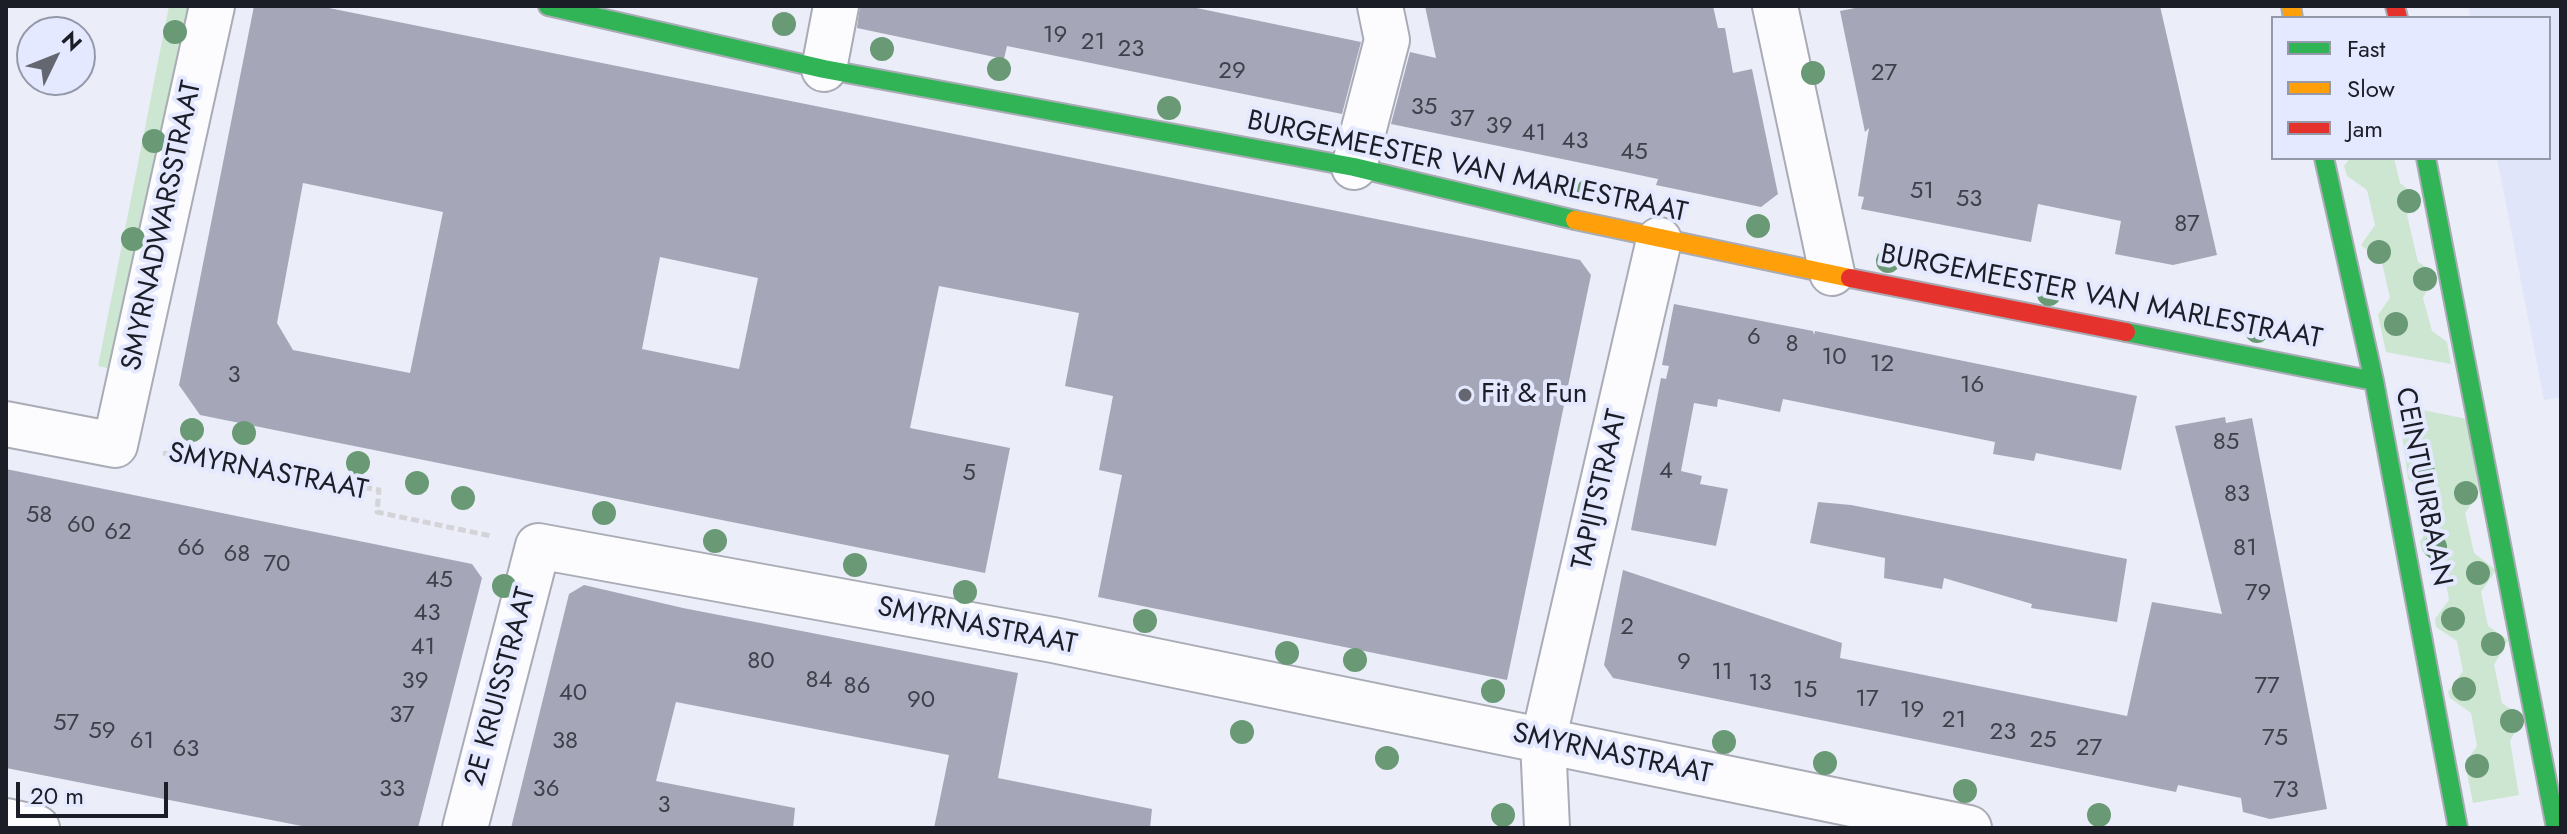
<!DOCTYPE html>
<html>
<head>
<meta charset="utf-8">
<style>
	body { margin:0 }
	#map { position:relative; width:2567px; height:834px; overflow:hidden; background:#ebedf9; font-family:Jost,sans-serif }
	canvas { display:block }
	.frame { position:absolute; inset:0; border:8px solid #1c1e27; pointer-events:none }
	.legend { position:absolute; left:2271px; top:16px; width:280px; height:144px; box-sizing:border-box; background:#e5e9ff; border:2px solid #9598a9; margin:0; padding:10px 14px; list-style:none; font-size:24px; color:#1c1e27 }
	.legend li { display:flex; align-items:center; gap:16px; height:40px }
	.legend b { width:40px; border:2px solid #9598a9 }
	.north { position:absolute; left:16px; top:16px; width:80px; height:80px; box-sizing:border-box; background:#e5e9ff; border:2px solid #9598a9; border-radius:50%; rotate:47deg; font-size:22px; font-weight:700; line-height:32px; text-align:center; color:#1c1e27 }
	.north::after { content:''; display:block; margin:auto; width:28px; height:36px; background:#646670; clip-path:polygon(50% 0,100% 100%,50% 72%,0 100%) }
	.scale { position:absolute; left:16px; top:782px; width:152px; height:36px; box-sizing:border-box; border:4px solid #1c1e27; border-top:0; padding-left:10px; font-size:24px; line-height:28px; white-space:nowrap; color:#1c1e27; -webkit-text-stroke:6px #e5e9ff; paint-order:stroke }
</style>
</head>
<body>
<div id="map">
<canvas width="2567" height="834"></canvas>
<div class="frame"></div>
<ul class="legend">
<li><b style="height:10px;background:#30b455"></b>Fast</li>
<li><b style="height:10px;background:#ff9f0a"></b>Slow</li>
<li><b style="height:10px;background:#e5322d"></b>Jam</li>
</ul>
<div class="north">N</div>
<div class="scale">20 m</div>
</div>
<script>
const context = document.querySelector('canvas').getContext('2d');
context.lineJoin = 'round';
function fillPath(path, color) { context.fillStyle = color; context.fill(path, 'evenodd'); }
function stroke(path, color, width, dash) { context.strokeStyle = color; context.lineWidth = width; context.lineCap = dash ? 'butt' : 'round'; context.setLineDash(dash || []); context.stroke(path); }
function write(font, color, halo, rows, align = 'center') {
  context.font = font + ' Jost,sans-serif'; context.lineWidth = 8; context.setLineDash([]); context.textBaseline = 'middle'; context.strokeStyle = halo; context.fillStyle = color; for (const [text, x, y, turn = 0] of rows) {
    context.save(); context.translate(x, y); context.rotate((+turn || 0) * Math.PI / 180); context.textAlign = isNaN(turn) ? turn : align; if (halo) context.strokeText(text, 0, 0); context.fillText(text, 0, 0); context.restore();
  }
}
const built = new Path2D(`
	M2468 6H2561V397L2544 400 2497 158H2549V18H2470Z`);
const green = new Path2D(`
	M169 6H192L120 371 98 366Z
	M2350 158H2394L2400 183 2421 200 2407 215 2418 262 2436 273 2423 298 2432 331 2447 342 2451 364 2386 352 2378 315 2390 298 2382 263 2361 245 2375 225 2367 190 2347 176 2344 166Z
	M2398 405 2467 419 2479 493 2465 513 2474 553 2496 570 2481 592 2488 626 2508 640 2494 665 2502 703 2523 718 2510 741 2519 795 2473 803 2465 763 2477 746 2471 713 2450 698 2448 692 2463 671 2457 641 2436 627 2435 619 2449 600 2443 566 2422 551 2420 541 2434 522 2429 493 2408 479Z`);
const building = new Path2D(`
	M254 6H319L1580 260 1591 275 1507 680 1098 597 1122 475 1099 470 1113 396 1065 386 1079 313 939 286 910 428 1010 448 985 573 200 415 179 385ZM303 183 443 212 410 373 293 350 277 323ZM660 257 758 278 739 369 642 349Z
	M860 6H1187L1361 42 1342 114 1007 46 1004 59 857 28Z
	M1425 6H1713L1718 28H1725L1733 73 1752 69 1778 194 1761 207 1656 185 1658 179 1606 168 1391 124 1410 52 1436 58Z
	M1865 6H2160L2217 255 2173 265 2115 254 2121 221 2038 204 2031 242 1861 209 1864 197 1858 196 1869 128 1865 132 1840 11Z
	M1674 304 1813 331 1814 335 1815 331 2137 396 2121 470 2036 453 2034 461 1993 454 1995 442 1783 399 1780 412 1718 399 1717 407 1694 403 1681 471 1702 476 1700 484 1728 489 1716 546 1631 530 1661 378 1666 379 1669 366 1662 365Z
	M2225 417 2226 423 2252 418 2327 809 2270 819 2243 812 2241 798 2178 785 2176 792 1613 678 1604 665 1623 570 1842 643 1840 658 2127 716 2152 602 2222 614 2175 426Z
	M6 469 472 564 482 578 418 828H312L6 768Z
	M1818 502 1851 505 2127 559 2117 622 2031 608 2032 604 1944 578 1942 589 1884 578 1885 558 1810 543Z
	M584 585 683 608 1018 673 998 778 1152 809 1150 828H934L949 755 676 702 656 781 795 808 793 828H511L569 594Z`);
const path = new Path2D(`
	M163 453 379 490 377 512 491 536`);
const street = new Path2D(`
	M1775 6 1832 273
	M824 69 836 6
	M1354 167 1387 40 1380 6
	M6 424 115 445 212 6
	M6 821 37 828
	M465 828 538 546 1053 640 1969 828
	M1547 828 1543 741 1659 240`);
const fast = new Path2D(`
	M548 6 824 69 1354 167 1575 220
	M2324 158 2374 381 2458 828
	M2426 158 2556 828
	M2126 332 2374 381`);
const slow = new Path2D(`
	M2291 6 2293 18
	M1575 220 1850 278`);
const jam = new Path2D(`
	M2395 6 2398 18
	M1850 278 2126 332`);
const trees = [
	[784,24],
	[175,32],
	[882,49],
	[999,69],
	[1813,73],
	[1169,108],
	[154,141],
	[1416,155],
	[1588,191],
	[2409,201],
	[1758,226],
	[133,239],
	[2379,252],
	[1888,261],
	[2425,279],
	[2049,294],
	[2396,324],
	[2257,331],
	[192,430],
	[244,433],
	[358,463],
	[2423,472],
	[417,483],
	[2466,493],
	[463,498],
	[604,513],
	[715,541],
	[2435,547],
	[855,565],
	[2478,573],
	[504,586],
	[965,592],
	[2453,619],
	[1145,621],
	[2493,644],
	[1287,653],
	[1355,660],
	[2464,689],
	[1493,691],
	[2512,721],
	[1242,732],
	[1724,742],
	[1387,758],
	[1825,763],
	[2477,766],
	[1965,791],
	[1503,815],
	[2099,815]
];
const markers = [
	[1465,395,8,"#646670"]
];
const numberNames = [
	["19",1055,36],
	["21",1093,43],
	["23",1131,50],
	["29",1232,72],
	["27",1884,74],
	["35",1424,108],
	["37",1462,120],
	["39",1499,127],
	["41",1534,134],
	["43",1575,142],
	["45",1634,153],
	["51",1922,192],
	["53",1969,200],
	["87",2187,225],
	["6",1754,338],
	["8",1792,345],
	["10",1834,358],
	["12",1882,365],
	["3",234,376],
	["16",1972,386],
	["85",2226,443],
	["4",1666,472],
	["5",969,474],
	["83",2237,495],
	["58",39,516],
	["60",81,526],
	["62",118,533],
	["66",191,549],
	["81",2245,549],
	["68",237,555],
	["70",277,565],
	["45",439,581],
	["79",2258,594],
	["43",427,614],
	["2",1627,628],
	["41",423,648],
	["80",761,662],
	["9",1684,663],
	["11",1722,673],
	["84",819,681],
	["39",415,682],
	["13",1760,684],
	["86",857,687],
	["77",2267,687],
	["15",1805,691],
	["40",573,694],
	["17",1867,700],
	["90",921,701],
	["19",1912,711],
	["37",402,716],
	["21",1954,721],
	["57",66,724],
	["59",102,732],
	["23",2003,733],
	["75",2275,739],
	["25",2043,741],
	["61",142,742],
	["38",565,742],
	["27",2089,749],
	["63",186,750],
	["33",392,790],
	["36",546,790],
	["73",2286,791],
	["3",664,806]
];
const streetNames = [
	["BURGEMEESTER VAN MARLESTRAAT",1467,168,12],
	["SMYRNADWARSSTRAAT",163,226,-78],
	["BURGEMEESTER VAN MARLESTRAAT",2101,298,11],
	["SMYRNASTRAAT",268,473,11],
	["CEINTUURBAAN",2422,487,79],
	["TAPIJTSTRAAT",1601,490,-77],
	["SMYRNASTRAAT",977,627,11],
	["2E KRUISSTRAAT",502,687,-75],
	["SMYRNASTRAAT",1612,755,12]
];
const poiNames = [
	["Fit & Fun",1481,395]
];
fillPath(built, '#e1e5fa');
fillPath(green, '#cce6d1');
fillPath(building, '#a5a7b8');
stroke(street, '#a9abb5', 48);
stroke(fast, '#a9abb5', 22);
stroke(slow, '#a9abb5', 22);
stroke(jam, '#a9abb5', 22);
stroke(path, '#d4d4d8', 5, [8, 4]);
stroke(street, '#fcfcfe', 44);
stroke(fast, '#30b455', 18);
stroke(slow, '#ff9f0a', 18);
stroke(jam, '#e5322d', 18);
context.fillStyle = '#6a9a75';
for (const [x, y] of trees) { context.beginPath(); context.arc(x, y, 12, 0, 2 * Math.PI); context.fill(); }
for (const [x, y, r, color] of markers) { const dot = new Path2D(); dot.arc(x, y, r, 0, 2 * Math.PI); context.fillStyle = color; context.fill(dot); stroke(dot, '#e5e9ff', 3); }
write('24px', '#3e404b', null, numberNames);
write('28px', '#1c1e27', '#e5e9ff', streetNames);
write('28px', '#1c1e27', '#e5e9ff', poiNames, 'left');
</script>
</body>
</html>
